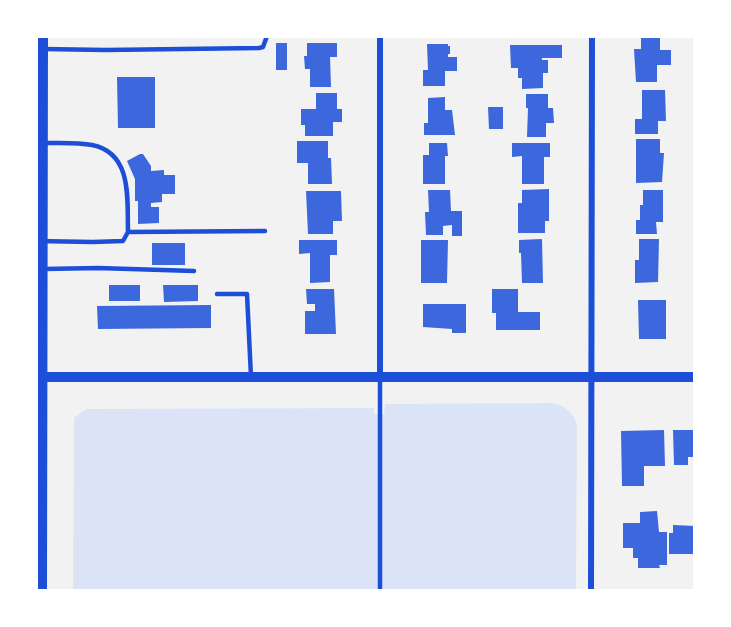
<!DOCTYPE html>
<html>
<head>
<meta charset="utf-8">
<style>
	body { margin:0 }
	#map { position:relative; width:731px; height:627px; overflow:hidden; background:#f2f2f2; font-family:"Golos Text",sans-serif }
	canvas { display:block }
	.frame { position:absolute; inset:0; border:38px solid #fff; pointer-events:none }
</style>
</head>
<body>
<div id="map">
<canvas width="731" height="627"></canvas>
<div class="frame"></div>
</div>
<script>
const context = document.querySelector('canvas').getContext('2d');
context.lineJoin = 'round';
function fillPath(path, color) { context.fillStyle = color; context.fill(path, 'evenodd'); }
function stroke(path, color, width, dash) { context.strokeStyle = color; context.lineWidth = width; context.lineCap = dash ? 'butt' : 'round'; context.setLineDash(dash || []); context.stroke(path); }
const green = new Path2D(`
	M552 403C564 405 574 413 577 425L576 591H73L74 419 75 417 87 409 374 408V414H384L385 404Z`);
const building = new Path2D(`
	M641 38H660V50H671V65H657V82H636L634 49H641Z
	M276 43H287V70H276Z
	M307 43H337V57H330L331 87H310V69H305L304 56H307Z
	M427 44H448V46H450V54H448V57H457V71H445V86H423V70H428Z
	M510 45H562V58H542V60H548V73H543V88L522 89V78H518V68H511Z
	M117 77H155V128H118Z
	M642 90H665L666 121H658V134H635V119H642Z
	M316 93H337V109H342V122H333V136H305V125H301V109H316Z
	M526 94H548V108H553L554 123H546V137H527L528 108H526Z
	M445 97V110H452L455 135H424V123H428V98Z
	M488 107H503V129H489Z
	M636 139H660V153H664L662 182 636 183Z
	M297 141H328V158H331L332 184H308V163H297Z
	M429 143H447L448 156H445V184H423V155H429Z
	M512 143H550V157H544V184H522V156L512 157Z
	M140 154H143L151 166V171L164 170V175H175V194H162V202L151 203V207H159V223L138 224V201H135V179L127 161Z
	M549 189V221H545V233H518V203H522V190Z
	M428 190H450L451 211H462V236H452V225L443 226V235H426L425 212H429Z
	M643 190H663V222H656L657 234H636V220H640V205H643Z
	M306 191H341L342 221H333V234H308Z
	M542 239 543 283H522L521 253H519V240Z
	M639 239H659L658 282 635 283V260H639Z
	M299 240H337V255H330V282L310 283V253L299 254Z
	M421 240H448L447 283H421Z
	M152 243H185V265H152Z
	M109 285H140V301H109Z
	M163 285H198V301L164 302Z
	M306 289H334L336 334H305V311H315V304H307Z
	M492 289H518V312H540V330H496V313H492Z
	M638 300H666V339H639Z
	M423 304H466V333H452V329L423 327Z
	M211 305V328L98 329 97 306Z
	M664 430 665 466H644V486H622L621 431Z
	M673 430H695V457H688V465H674Z
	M657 511 659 532H667V565H659L660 568H638V558H633V548H623V523H640V512Z
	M673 525 695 526V554H669V533H673Z`);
const service = new Path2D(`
	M43 49 106 50 259 48 263 47 267 36
	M44 143C60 143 77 142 92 145 133 153 127 200 128 232
	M36 241 93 242 123 241 128 232 265 231
	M44 269 98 268 194 271
	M217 294H247L251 377
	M380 378V591`);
const minor = new Path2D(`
	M380 377V36
	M591 591 592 36`);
const tertiary = new Path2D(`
	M36 377H695
	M42 591 43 36`);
fillPath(green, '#dbe4f7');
fillPath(building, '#3d67dc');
stroke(service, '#1d4ed8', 4.5);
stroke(minor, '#1d4ed8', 6);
stroke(tertiary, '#1d4ed8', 10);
</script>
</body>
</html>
